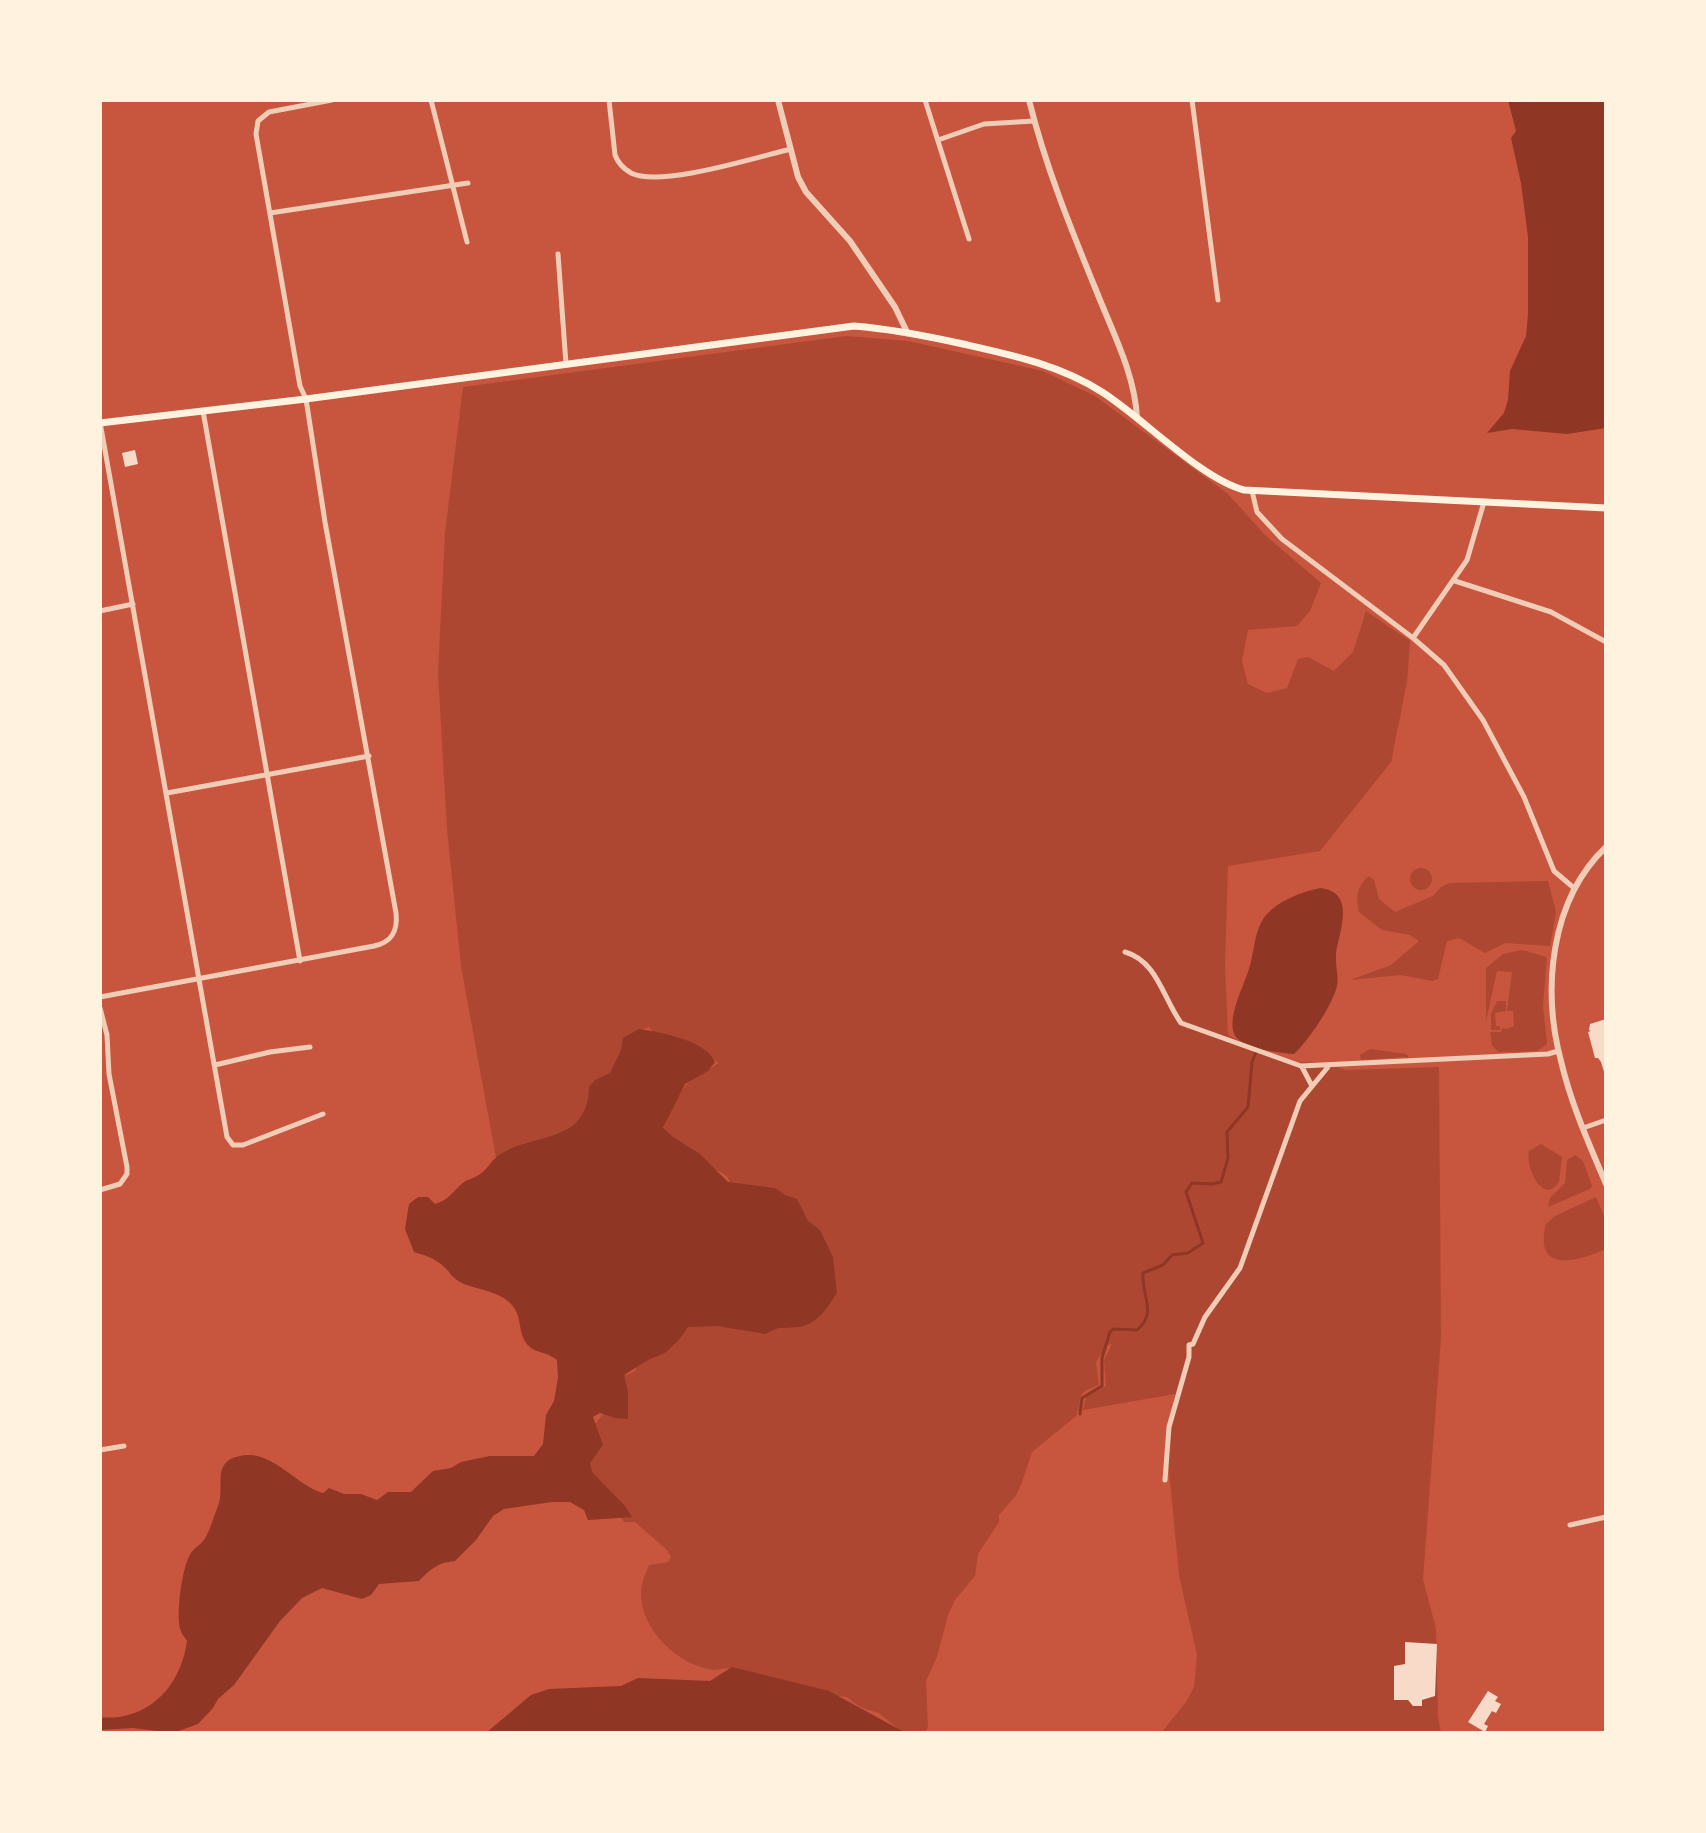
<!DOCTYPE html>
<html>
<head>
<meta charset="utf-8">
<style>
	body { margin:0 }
	#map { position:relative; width:1706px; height:1833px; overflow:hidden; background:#c8553d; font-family:"Exo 2",sans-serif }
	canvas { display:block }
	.frame { position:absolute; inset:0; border:102px solid #fff3e0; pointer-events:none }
</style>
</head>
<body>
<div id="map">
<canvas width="1706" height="1833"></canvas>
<div class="frame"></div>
</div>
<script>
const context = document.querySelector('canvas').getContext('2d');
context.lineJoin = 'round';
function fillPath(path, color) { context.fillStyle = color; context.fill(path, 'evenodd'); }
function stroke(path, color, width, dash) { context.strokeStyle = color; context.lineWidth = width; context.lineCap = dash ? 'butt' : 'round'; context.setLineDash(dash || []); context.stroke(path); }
const green = new Path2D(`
	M846 336 908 341 1043 371 1095 396 1228 494 1264 534 1321 583 1310 611 1297 626 1248 630 1242 661 1248 684 1267 693 1287 688 1298 659 1308 657 1334 671 1353 652 1366 611 1410 641 1407 682 1391 762 1320 851 1228 866 1225 966 1228 1035 1253 1048 1297 1062 1325 1063 1346 1070 1439 1067 1441 1338 1423 1579 1436 1629 1438 1717 1441 1733H1161L1186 1702 1194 1687 1197 1655 1179 1575 1166 1439 1175 1394 1083 1410 1086 1397 1106 1386 1104 1360 1112 1344 1107 1345 1096 1362 1099 1385C1073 1394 1084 1397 1076 1416L1032 1452 1021 1485 1016 1495 999 1515V1522L978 1554 975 1576 955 1600 948 1615 937 1657 926 1681 928 1728 924 1733H903L879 1713 860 1707 847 1697C808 1694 769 1679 732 1669 726 1667 720 1670 714 1670 679 1666 642 1631 641 1595 641 1584 645 1574 649 1565L668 1562 671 1557 666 1549 635 1522H624L588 1467 593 1426 606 1411 618 1370 627 1375 635 1371 638 1364 675 1328 836 1283 831 1253 817 1232 730 1183 727 1176 693 1157 662 1132C670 1115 676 1093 691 1080 699 1073 710 1070 718 1063L704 1050 656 1036 649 1027 644 1029 612 1071 587 1114 554 1139 496 1158 461 966 447 829 438 673 445 533 463 387Z
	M1410 879a11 11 0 1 1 22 0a11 11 0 1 1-22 0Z
	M1369 876 1374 880 1379 899 1395 912 1433 896 1441 887 1450 883 1548 881 1556 912 1550 946 1505 943 1485 953 1459 938 1447 941 1438 979 1432 981 1401 975 1350 980 1391 965 1419 941 1410 935 1382 930 1359 912C1356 896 1356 887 1369 876Z
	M1522 950 1547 957 1543 1006 1547 1044 1537 1051 1498 1052 1492 1045 1490 1032H1501L1502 1028 1507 1029 1514 1026 1513 1011H1507L1512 972 1497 971 1486 1021V968L1503 954Z
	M1497 1001H1506V1011L1495 1013 1496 1026H1500V1030H1491V1014Z
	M1370 1049 1406 1054 1408 1056V1059L1405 1057 1361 1060 1360 1055Z
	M1541 1144 1562 1157 1559 1182C1542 1206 1525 1166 1529 1151Z
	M1575 1155 1583 1161 1592 1186 1590 1189 1548 1207 1550 1198 1565 1183 1567 1160Z
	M1596 1197 1606 1221V1249C1579 1261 1533 1275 1546 1224L1555 1216Z`);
const water = new Path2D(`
	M1508 100H1606V428L1567 434 1512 429 1487 433 1504 413 1508 400 1510 371 1526 336 1528 315V237L1521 183 1511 138 1516 131Z
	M1320 888C1358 892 1338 934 1336 955 1335 965 1339 977 1337 986 1332 1006 1308 1041 1294 1054 1279 1053 1246 1049 1236 1037 1225 1022 1243 987 1248 972 1255 954 1253 931 1266 915 1279 900 1302 892 1320 888Z
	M639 1029C661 1032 707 1041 715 1062L708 1071 685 1084 663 1128 673 1137 700 1154 728 1182 775 1188 785 1195 797 1199 808 1221 820 1230 833 1257 837 1293C827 1308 817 1325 798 1327 782 1329 780 1325 766 1334L717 1326 688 1327 678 1341 665 1353 648 1360 624 1375 628 1392V1419L615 1418 600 1413 593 1417 603 1445 590 1463 592 1472 625 1506 632 1517 588 1520 584 1510 570 1502H552L504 1509 493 1516 476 1540 455 1561C439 1562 430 1569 419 1581L379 1584 371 1595 362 1599 322 1588 302 1598 280 1621 234 1685 218 1699 213 1708 198 1724 173 1733 133 1728 100 1730V1718C106 1717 113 1718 119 1717 159 1711 182 1678 187 1641 185 1637 182 1635 181 1631 175 1619 182 1565 191 1553 194 1548 200 1545 204 1540 210 1531 214 1516 218 1506 226 1487 210 1462 240 1456 272 1449 296 1486 323 1493L329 1488 344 1494H361L377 1500 388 1492H411L433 1471 451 1468 461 1462 490 1456H534L543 1444 546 1415 554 1401 558 1378 557 1360C546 1351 538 1354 530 1347 516 1335 524 1317 511 1304 498 1290 475 1290 460 1282 452 1278 449 1270 442 1265 434 1258 424 1255 414 1252L405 1229 409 1204 418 1197H428L435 1204C449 1200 453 1191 464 1182 469 1179 475 1178 480 1174 487 1170 491 1161 498 1156 530 1132 588 1146 589 1087L595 1080 610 1073 621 1050 623 1038Z
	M732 1667 829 1691 906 1733H486L531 1695 549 1689 621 1686 638 1678 710 1681Z`);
const stream = new Path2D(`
	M1080 1414 1082 1398 1102 1386V1358L1110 1332 1113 1329 1137 1330C1158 1313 1141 1295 1143 1273L1163 1265 1172 1255 1188 1253 1203 1243 1186 1192 1192 1183 1212 1184 1221 1182 1228 1158 1227 1132 1248 1107 1252 1062 1258 1047`);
const building = new Path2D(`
	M135 450 138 464 125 467 122 453Z
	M1606 1019V1075H1605L1601 1062 1598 1058H1595L1588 1032 1591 1031 1589 1030 1590 1024Z
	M1405 1642 1437 1644 1435 1696 1422 1700V1706H1413L1408 1700H1394V1666L1405 1664Z
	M1488 1691 1498 1697 1495 1701 1501 1704 1496 1713 1492 1711 1484 1724 1488 1726 1485 1732 1468 1722Z`);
const minor = new Path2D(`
	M431 100 467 242
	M609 100 615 155C618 163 624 169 631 173 660 188 757 157 791 149
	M925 100 969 239
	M1192 100 1218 300
	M938 140 984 124 1034 121
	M270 213 468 183
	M558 254 566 364
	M203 411 300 961
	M100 422 227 1137 233 1145H243L323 1114
	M1252 491 1257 512 1282 539 1413 638 1444 665 1483 720 1524 797 1554 871 1574 888
	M1455 581 1551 612 1606 642
	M100 611 133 604
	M1413 638 1467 560 1484 502
	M167 793 369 756
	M1125 952C1157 961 1163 998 1181 1023L1301 1066 1548 1054 1558 1051
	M100 997 374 946C392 942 398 931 396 913L325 522 306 399 300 386 256 134 258 121 269 112 332 100
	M100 1008 107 1035 109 1074 127 1167V1174L120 1184 100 1190
	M215 1065 270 1052 310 1047
	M1302 1067 1312 1086
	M1583 1128 1606 1120
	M100 1450 124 1446
	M1165 1480 1169 1427 1189 1357V1345L1193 1344 1205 1317 1240 1268 1300 1101 1328 1067
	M1570 1525 1606 1517`);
const tertiary = new Path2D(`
	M778 100 798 177 806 192 850 241 895 307 907 332
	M1029 100C1045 165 1071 229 1096 290 1112 331 1135 374 1137 418
	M1606 847C1550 900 1542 990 1561 1061 1571 1104 1589 1144 1606 1184`);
const secondary = new Path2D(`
	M100 423 306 399 854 326C892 329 927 336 963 344 1012 355 1060 365 1102 392 1143 418 1200 478 1244 490L1606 508`);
fillPath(green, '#ae4732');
fillPath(water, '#8f3625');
stroke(stream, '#8f3625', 3);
fillPath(building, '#f7dbc8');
stroke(minor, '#f1ccb7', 5);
stroke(tertiary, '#f1ccb7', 6);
stroke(secondary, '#fff3e0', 7);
</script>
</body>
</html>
